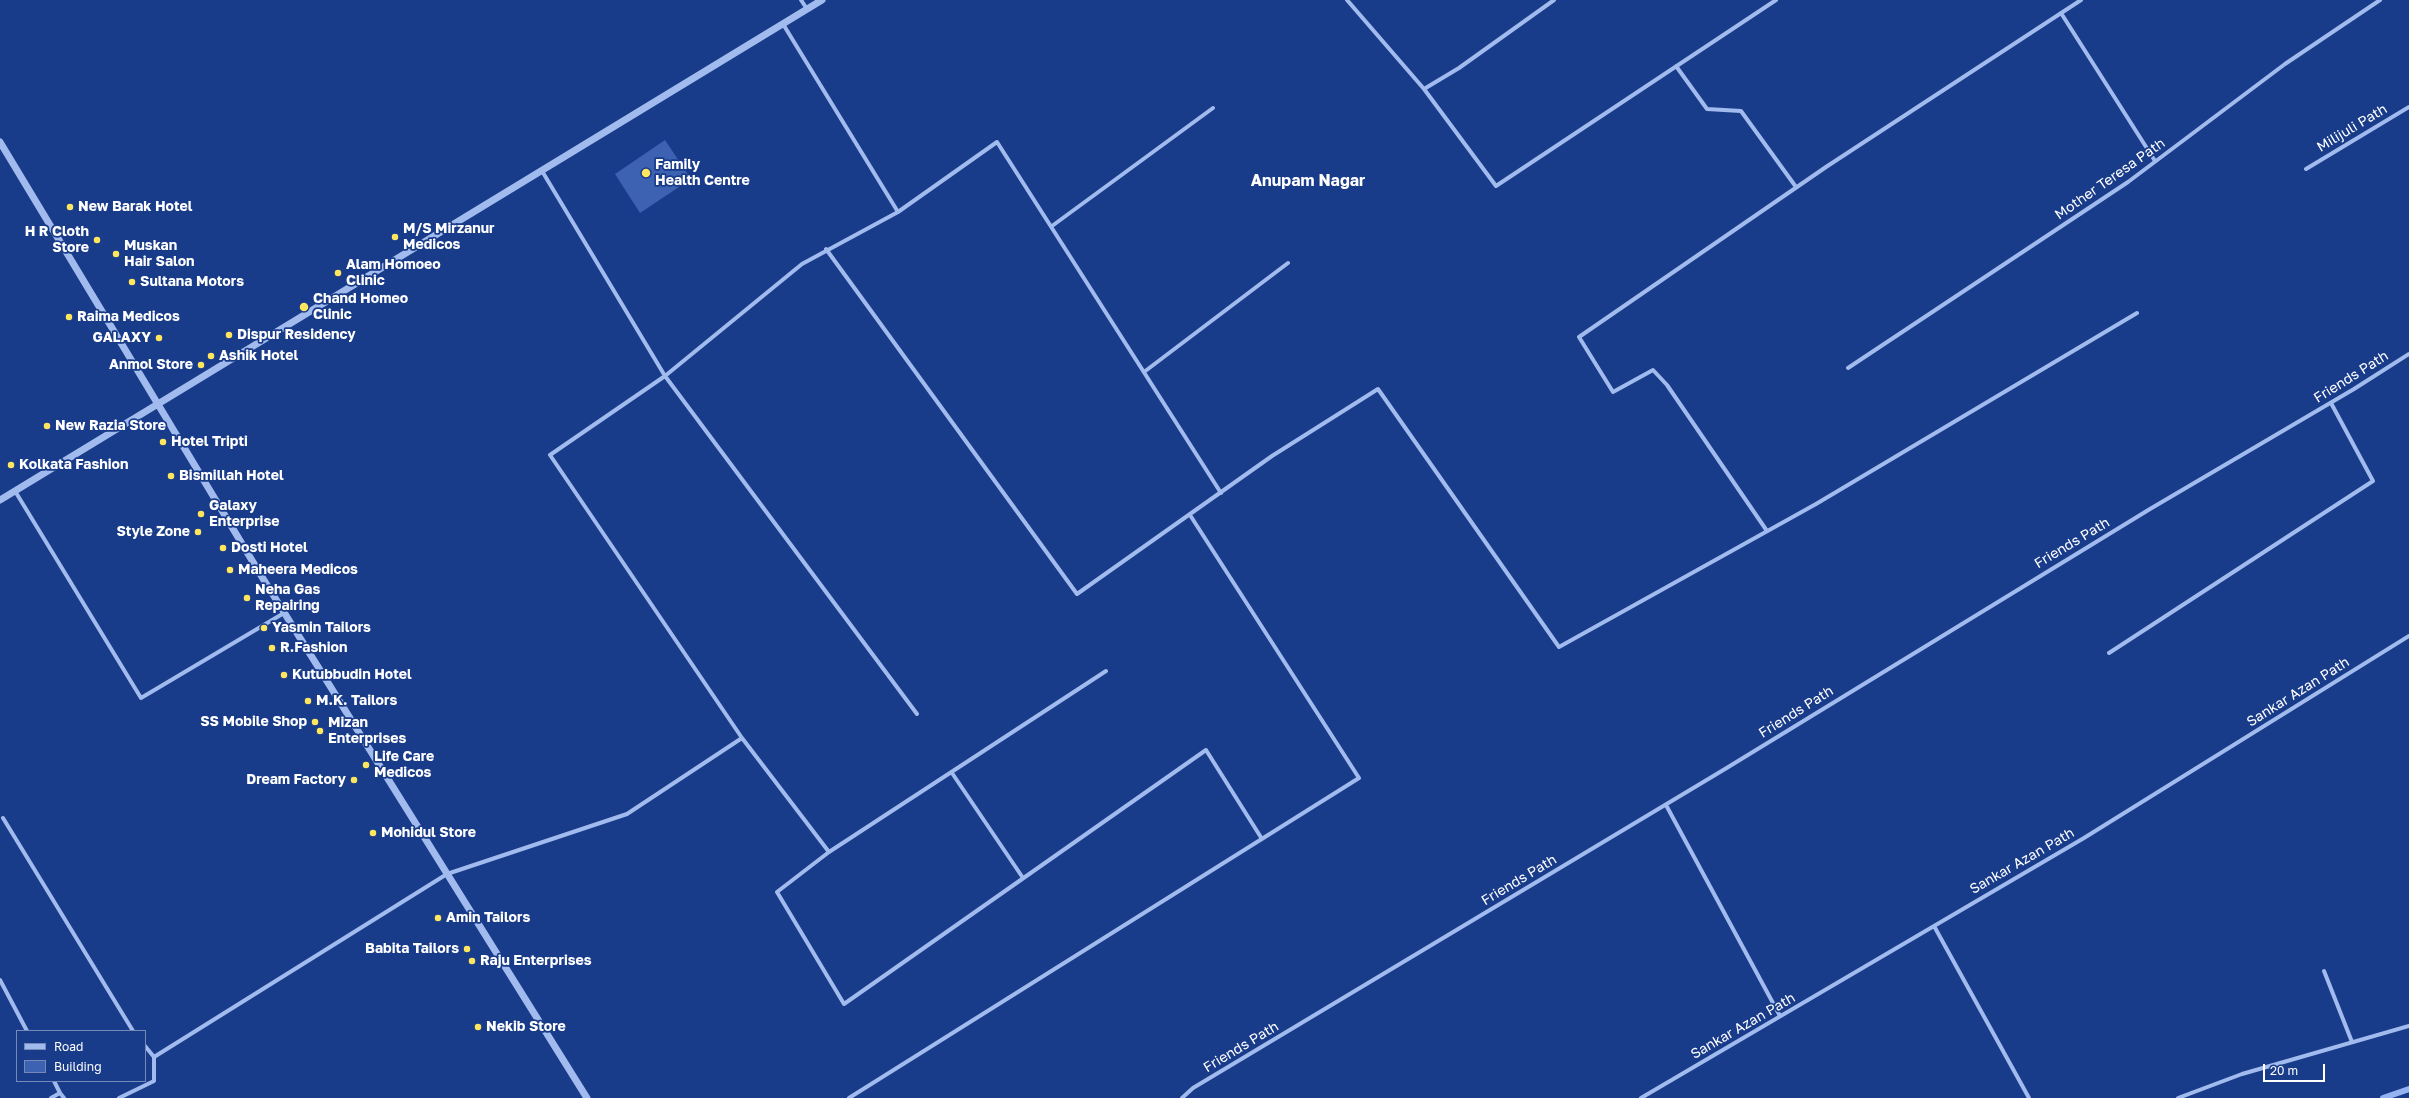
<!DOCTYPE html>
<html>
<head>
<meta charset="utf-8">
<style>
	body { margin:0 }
	#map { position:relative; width:2409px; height:1098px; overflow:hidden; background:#193c8a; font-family:"Golos Text",sans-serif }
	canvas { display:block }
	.legend { position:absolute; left:16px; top:1030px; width:130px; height:52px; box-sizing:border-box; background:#193c8a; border:1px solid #758ab9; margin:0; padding:5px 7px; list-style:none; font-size:12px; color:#fff }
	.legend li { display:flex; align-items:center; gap:8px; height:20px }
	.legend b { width:20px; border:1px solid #758ab9 }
	.scale { position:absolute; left:2263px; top:1064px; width:62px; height:18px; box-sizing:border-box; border:2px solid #fff; border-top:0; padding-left:5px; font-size:12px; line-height:14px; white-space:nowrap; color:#fff; -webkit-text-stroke:3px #193c8a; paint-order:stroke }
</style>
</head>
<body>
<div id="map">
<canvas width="2409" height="1098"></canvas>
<ul class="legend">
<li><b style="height:5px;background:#a2bbee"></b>Road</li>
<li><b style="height:11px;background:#3d62b2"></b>Building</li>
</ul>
<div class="scale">20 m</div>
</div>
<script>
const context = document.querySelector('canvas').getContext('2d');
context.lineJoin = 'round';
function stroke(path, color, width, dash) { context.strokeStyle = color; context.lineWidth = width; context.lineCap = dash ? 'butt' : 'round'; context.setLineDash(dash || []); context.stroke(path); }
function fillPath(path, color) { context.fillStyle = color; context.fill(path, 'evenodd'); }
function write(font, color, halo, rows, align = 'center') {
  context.font = font + ' "Golos Text",sans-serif'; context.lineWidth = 3.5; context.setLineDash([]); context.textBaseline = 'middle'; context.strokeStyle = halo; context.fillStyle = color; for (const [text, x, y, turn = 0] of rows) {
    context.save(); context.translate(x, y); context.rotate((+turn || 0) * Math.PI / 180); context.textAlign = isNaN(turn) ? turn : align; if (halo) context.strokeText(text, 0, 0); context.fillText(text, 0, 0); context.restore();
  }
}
const stream = new Path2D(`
	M2383 1098 2409 1089`);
const building = new Path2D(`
	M665 140 691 179 640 213 615 174Z`);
const minor = new Path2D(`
	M801 0 807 9
	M1347 0 1424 89
	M1554 0 1459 68 1424 89 1496 186 1776 0
	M2061 13 2155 161
	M783 24 898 212
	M1676 66 1707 109 1741 111 1796 187
	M2306 169 2409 107
	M542 171 665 376 917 714
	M1052 226 1213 108
	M826 249 1077 594 1272 456 1378 389 1559 647 1816 504 2137 313
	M1848 368 2128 182 2285 64 2380 0
	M1144 372 1288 263
	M15 491 141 698 284 613
	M1767 531 1667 385 1653 370 1613 392 1579 337 1826 167 2081 0
	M2109 653 2373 481 2331 403
	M1106 671 829 852 742 738 550 455 665 376 802 264 898 212 997 142 1221 493
	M952 773 1023 878
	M1666 805 1780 1016
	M3 818 133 1031
	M829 852 777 892 844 1004 1206 750 1262 839
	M1934 926 2029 1098
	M2324 971 2352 1042
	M0 980 27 1031
	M145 1046 154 1057
	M54 1081 60 1093
	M51 1098 60 1093 64 1098
	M119 1098 154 1081V1057L447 874 627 814 742 738
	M849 1098 1359 778 1190 515
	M1182 1098 1193 1088 1725 769 2150 509 2354 389 2409 354
	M1641 1098 2084 838 2409 636
	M2178 1098 2242 1074 2409 1026`);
const tertiary = new Path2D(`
	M0 142 262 577 587 1098
	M0 500 822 0`);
const markers = [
	[646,173,5,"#ffe65f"],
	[70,207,4,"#ffe65f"],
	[395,237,4,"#ffe65f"],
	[97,240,4,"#ffe65f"],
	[116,254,4,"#ffe65f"],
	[338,273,4,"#ffe65f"],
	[132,282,4,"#ffe65f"],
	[304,307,5,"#ffe65f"],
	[69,317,4,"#ffe65f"],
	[229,335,4,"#ffe65f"],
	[159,338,4,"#ffe65f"],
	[211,356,4,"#ffe65f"],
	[201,365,4,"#ffe65f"],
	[47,426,4,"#ffe65f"],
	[163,442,4,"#ffe65f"],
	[11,465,4,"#ffe65f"],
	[171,476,4,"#ffe65f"],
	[201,514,4,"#ffe65f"],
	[198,532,4,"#ffe65f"],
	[223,548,4,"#ffe65f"],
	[230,570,4,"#ffe65f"],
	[247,598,4,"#ffe65f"],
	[264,628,4,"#ffe65f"],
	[272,648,4,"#ffe65f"],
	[284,675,4,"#ffe65f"],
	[308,701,4,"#ffe65f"],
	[315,722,4,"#ffe65f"],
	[320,731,4,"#ffe65f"],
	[366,765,4,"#ffe65f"],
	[354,780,4,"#ffe65f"],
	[373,833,4,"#ffe65f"],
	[438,918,4,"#ffe65f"],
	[467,949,4,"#ffe65f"],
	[472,961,4,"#ffe65f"],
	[478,1027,4,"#ffe65f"]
];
const streetNames = [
	["Milijuli Path",2352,128,-31],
	["Mother Teresa Path",2110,179,-35],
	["Friends Path",2351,377,-32],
	["Friends Path",2072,543,-31],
	["Sankar Azan Path",2298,692,-32],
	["Friends Path",1796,712,-32],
	["Sankar Azan Path",2022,861,-30],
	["Friends Path",1519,880,-31],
	["Sankar Azan Path",1743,1026,-30],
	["Friends Path",1241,1047,-31]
];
const poiNames = [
	["Family",655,165],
	["Health Centre",655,181],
	["New Barak Hotel",78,207],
	["M/S Mirzanur",403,229],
	["Medicos",403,245],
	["H R Cloth",89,232,"right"],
	["Store",89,248,"right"],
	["Muskan",124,246],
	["Hair Salon",124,262],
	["Alam Homoeo",346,265],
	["Clinic",346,281],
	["Sultana Motors",140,282],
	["Chand Homeo",313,299],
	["Clinic",313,315],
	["Raima Medicos",77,317],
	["Dispur Residency",237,335],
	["GALAXY",151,338,"right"],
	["Ashik Hotel",219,356],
	["Anmol Store",193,365,"right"],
	["New Razia Store",55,426],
	["Hotel Tripti",171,442],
	["Kolkata Fashion",19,465],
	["Bismillah Hotel",179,476],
	["Galaxy",209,506],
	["Enterprise",209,522],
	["Style Zone",190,532,"right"],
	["Dosti Hotel",231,548],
	["Maheera Medicos",238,570],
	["Neha Gas",255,590],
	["Repairing",255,606],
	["Yasmin Tailors",272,628],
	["R.Fashion",280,648],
	["Kutubbudin Hotel",292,675],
	["M.K. Tailors",316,701],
	["SS Mobile Shop",307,722,"right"],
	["Mizan",328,723],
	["Enterprises",328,739],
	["Life Care",374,757],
	["Medicos",374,773],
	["Dream Factory",346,780,"right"],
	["Mohidul Store",381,833],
	["Amin Tailors",446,918],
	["Babita Tailors",459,949,"right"],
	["Raju Enterprises",480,961],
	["Nekib Store",486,1027]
];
const quarterNames = [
	["Anupam Nagar",1308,181]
];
stroke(stream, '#95b3f0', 6);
fillPath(building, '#3d62b2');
stroke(minor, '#a2bbee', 4);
stroke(tertiary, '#a2bbee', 7);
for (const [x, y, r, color] of markers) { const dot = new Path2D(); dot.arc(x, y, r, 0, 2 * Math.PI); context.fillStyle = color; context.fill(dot); stroke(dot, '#193c8a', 1.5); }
write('14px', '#fff', '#193c8a', streetNames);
write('bold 14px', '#fff', '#193c8a', poiNames, 'left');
write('bold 16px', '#fff', '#193c8a', quarterNames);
</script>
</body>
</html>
